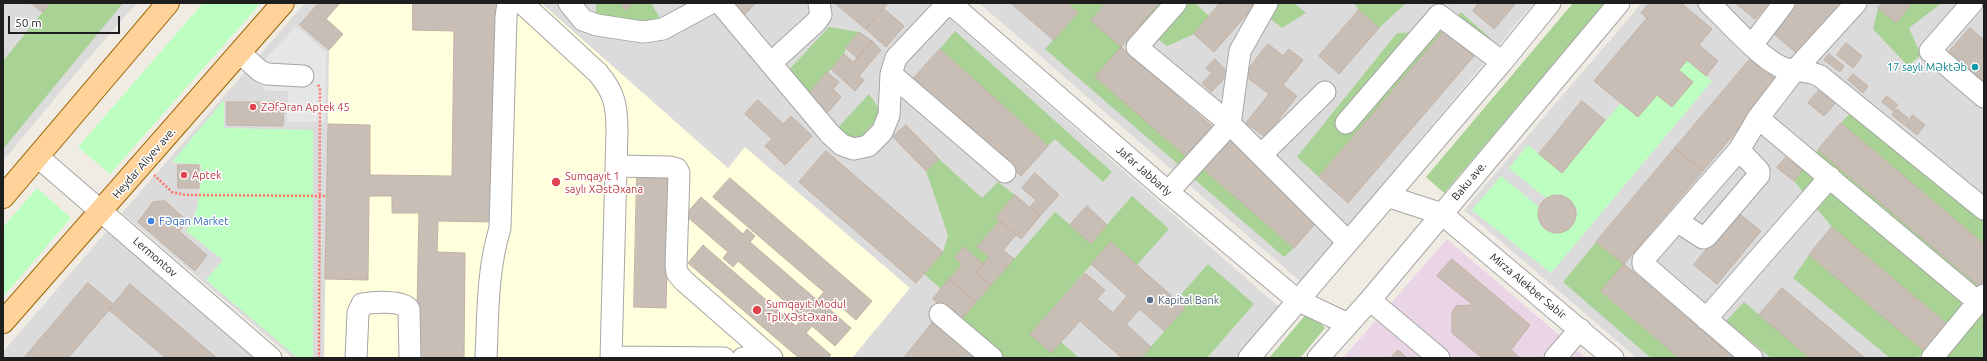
<!DOCTYPE html>
<html>
<head>
<meta charset="utf-8">
<style>
	body { margin:0 }
	#map { position:relative; width:1987px; height:361px; overflow:hidden; background:#f0ece3; font-family:Ubuntu,sans-serif }
	canvas { display:block }
	.frame { position:absolute; inset:0; border:4px solid #1e1e1e; pointer-events:none }
	.scale { position:absolute; left:8px; top:16px; width:112px; height:18px; box-sizing:border-box; border:2px solid #1e1e1e; border-top:0; padding-left:5px; font-size:12px; line-height:14px; white-space:nowrap; color:#1e1e1e; -webkit-text-stroke:3px #fff; paint-order:stroke }
</style>
</head>
<body>
<div id="map">
<canvas width="1987" height="361"></canvas>
<div class="frame"></div>
<div class="scale">50 m</div>
</div>
<script>
const context = document.querySelector('canvas').getContext('2d');
context.lineJoin = 'round';
function fillPath(path, color) { context.fillStyle = color; context.fill(path, 'evenodd'); }
function stroke(path, color, width, dash) { context.strokeStyle = color; context.lineWidth = width; context.lineCap = dash ? 'butt' : 'round'; context.setLineDash(dash || []); context.stroke(path); }
function write(font, color, halo, rows, align = 'center') {
  context.font = font + ' Ubuntu,sans-serif'; context.lineWidth = 3; context.setLineDash([]); context.textBaseline = 'middle'; context.strokeStyle = halo; context.fillStyle = color; for (const [text, x, y, turn = 0] of rows) {
    context.save(); context.translate(x, y); context.rotate((+turn || 0) * Math.PI / 180); context.textAlign = isNaN(turn) ? turn : align; if (halo) context.strokeText(text, 0, 0); context.fillText(text, 0, 0); context.restore();
  }
}
const residential = new Path2D(`
	M3 3H137L82 66 3 161Z
	M305 3H932L1280 308 1237 358H293L122 213Z
	M979 3H1534L1301 282Z
	M1642 3H1984V358H1637L1464 210Z
	M107 231 254 358H3V352Z`);
const industrial = new Path2D(`
	M1447 239 1586 358H1343Z`);
const education = new Path2D(`
	M340 3H541L728 168 745 147 910 288 852 358H324L329 50 343 34 326 19Z`);
const forest = new Path2D(`
	M50 3H123L3 149V61Z
	M596 3H621L625 10 635 3H651L659 17 644 28 596 20Z
	M1071 3H1106L1091 21 1121 47 1188 158 1180 166 1045 49 1078 13 1069 5Z
	M1159 3H1195L1209 16 1194 34 1167 46 1140 25Z
	M1251 3H1294L1306 13 1282 28Z
	M1354 3H1406L1379 28 1359 10Z
	M1573 3H1605L1444 193 1426 177Z
	M1912 3H1942L1909 28 1921 55 1908 66 1873 29 1878 8 1896 23Z
	M1461 12 1491 39 1474 56 1444 31 1319 177 1297 157 1397 33 1444 31Z
	M829 27 859 32 846 48 844 54 808 95 785 74Z
	M955 31 1112 172 1103 182 1055 139 1048 146 940 49Z
	M869 94 882 113 855 145 834 132Z
	M1856 107 1984 218V244L1841 123Z
	M1818 150 1984 290V358H1933L1924 352 1917 358H1890L1793 278 1809 255 1924 351 1947 324 1832 227 1794 181Z
	M939 159 982 198 998 182 1015 195 996 218 1000 221 977 247 989 257 983 264 964 247 955 258 962 265 941 289 924 274 943 252 948 235 926 171Z
	M1202 168 1294 248 1284 257 1193 178Z
	M1132 196 1169 229 1137 265 1111 242 1030 334 1051 353 1061 342 1079 358H1003L959 322 1055 212 1091 243Z
	M1596 242 1624 264 1601 292 1679 358H1651L1563 282Z
	M1208 264 1254 304 1207 358H1141L1185 308 1176 300Z
	M1744 302 1810 358H1771L1726 321Z
	M1308 312 1325 328 1300 358H1269Z`);
const park = new Path2D(`
	M203 3H261L110 174 78 147Z
	M1687 60 1712 81 1551 273 1472 210 1501 176 1539 207C1532 254 1597 226 1571 201 1563 193 1556 194 1546 198L1509 168 1528 145 1562 173 1621 103 1638 117 1657 95 1672 107 1693 82 1679 70Z
	M224 100V128L313 130V358H298L206 280 223 260 186 231C200 214 201 185 201 164L176 163 173 161Z
	M37 188 71 218 3 297V227Z`);
const parking = new Path2D(`
	M296 26 326 52 325 122H287L288 91H266L253 72Z`);
const building = new Path2D(`
	M31 3H50L43 12Z
	M319 3H340L326 19 343 34 329 50 300 25Z
	M413 3H500L496 222 438 221 437 252 465 253 464 358H416L419 213H392V196H369L368 280 325 279 328 124 370 125V175L452 176 454 31 413 30Z
	M621 3H635L625 10Z
	M733 3H756L745 14Z
	M835 3H888L866 29Z
	M1011 3H1067L1078 12 1054 40Z
	M1106 3H1159L1121 47 1091 21Z
	M1220 3H1251L1254 6 1214 52 1194 34Z
	M1479 3H1514L1515 4 1494 29 1473 11Z
	M1650 3H1681L1712 29 1699 45 1718 61 1706 76 1687 60 1679 70 1693 82 1672 107 1657 95 1638 117 1594 81 1647 18 1641 13Z
	M1736 3H1769L1755 19Z
	M1799 3H1845L1800 56 1773 33Z
	M1882 3H1912L1896 23 1878 8Z
	M884 9 904 26 886 47 866 29Z
	M1359 10 1379 28 1339 74 1319 56Z
	M1970 28 1984 40V82L1949 52Z
	M1444 31 1474 56 1348 203 1319 177Z
	M859 32 872 41 857 58 846 48Z
	M872 41 881 50 859 76 864 80 855 91 831 69 844 54 853 62Z
	M1846 43 1862 56 1853 68 1837 55Z
	M1268 44 1283 56 1289 49 1303 60 1283 85 1297 96 1265 137 1246 123 1269 94 1244 75Z
	M1121 47 1214 128 1188 158 1095 77Z
	M940 49 1048 146 1021 176 913 79Z
	M1829 54 1844 66 1840 72 1824 60Z
	M1751 58 1778 81 1703 171 1675 148Z
	M1215 59 1229 74 1211 92 1202 83 1212 73 1206 68Z
	M827 72 839 82 833 89 841 97 828 112 808 95Z
	M1853 74 1868 86 1863 93 1848 80Z
	M1823 86 1839 99 1824 116 1808 103Z
	M1887 96 1898 105 1893 111 1882 102Z
	M758 100 783 124 791 116 812 136 785 165 765 146 772 139 745 114Z
	M1582 101 1605 120 1562 173 1539 154Z
	M227 102H284L283 126 227 125Z
	M1897 109 1908 118 1903 124 1892 115Z
	M1913 115 1925 125 1917 135 1905 125Z
	M1841 123 1984 244V280L1979 286 1818 150Z
	M906 125 939 159 926 171 893 137Z
	M1228 138 1320 218 1294 248 1202 168Z
	M1675 148 1703 171 1624 264 1596 242Z
	M826 151 943 252 916 283 799 182Z
	M1788 155 1804 168 1794 181 1777 168Z
	M178 165H199V188H178Z
	M637 172 669 173 666 308 634 307Z
	M1035 173 1059 195 1040 216 1030 207 1036 200 1022 188Z
	M730 178 872 301 856 320 833 300 827 307 851 328 835 346 812 326 806 333 831 355 828 358H799L688 263 703 245 796 326 803 317 738 261 733 267 723 258 728 252 685 215 701 197 743 234 747 229 755 236 750 242 817 300 824 292 713 197Z
	M1538 214a19 19 0 1 1 38 0a19 19 0 1 1-38 0Z
	M1015 195 1040 216 1021 239 996 218Z
	M165 201 187 221 179 231 207 255 195 271 138 222 153 202Z
	M1087 206 1107 225 1091 244 1070 225Z
	M1737 212 1761 231 1717 284 1694 265Z
	M1000 221 1016 235 1003 250 1014 259 991 285 976 272 989 257 977 247Z
	M1832 227 1947 324 1924 351 1809 255Z
	M1111 242 1185 308 1164 331 1140 309 1126 324 1151 347 1141 358H1122L1080 321 1051 353 1030 334 1085 273 1105 290 1097 299 1113 313 1127 296 1091 264Z
	M964 247 983 264 976 272 991 285 976 302 949 279 962 265 955 258Z
	M1452 259 1530 325 1511 350 1520 358H1482L1452 333V313L1456 306 1473 305 1437 276Z
	M1624 264 1734 358H1679L1601 291Z
	M949 279 976 302 959 322 933 299Z
	M88 283 113 304 109 310 68 358H24Z
	M130 284 217 358H166L109 310Z
	M1782 288 1865 358H1810L1759 315Z
	M936 318 984 358H904Z
	M1398 350 1407 358H1391Z`);
const path = new Path2D(`
	M318 85 320 88 319 358
	M154 175 172 192 186 195 327 196`);
const minor = new Path2D(`
	M522 3 598 73C614 92 617 105 617 130L611 358
	M569 3 583 20 597 25 643 32 663 29 711 3
	M720 3 830 134 842 145 854 149 868 146 882 132 889 115 891 74 896 58 948 3
	M950 3 1168 192 1297 300 1348 324
	M1176 3 1137 47 1230 124 1240 51 1267 3
	M1709 3C1727 20 1760 58 1781 67 1794 72 1808 70 1820 76L1984 209
	M1972 3 1930 51 1984 97
	M1752 45 1784 3
	M240 53 260 71 267 74 303 76
	M771 63 816 22 821 15 819 3
	M891 74 1005 172
	M1758 118 1978 302
	M1346 123 1439 15 1502 62
	M1261 155 1325 92
	M38 157 271 358
	M616 166 669 167 677 169 679 173 676 266 677 273 684 281 772 358
	M1168 192 1230 124 1348 242
	M1387 196 1442 214 1613 358
	M1677 221 1703 238 1707 236 1759 175V171L1739 150
	M1370 300 1439 358
	M940 314 992 358
	M1706 319 1830 177
	M611 357 724 358
	M356 358 358 313 362 304C373 302 403 300 409 309L410 358
	M486 358C488 314 487 271 500 228L506 17 508 3
	M743 358 753 356 763 350
	M1249 358 1502 62 1550 3
	M1318 358 1370 300 1619 3
	M1555 358 1580 329
	M1752 358 1643 264V260L1739 150 1758 118 1795 70 1856 3
	M1932 358 1984 295`);
const major = new Path2D(`
	M3 197 168 3
	M3 322 283 3`);
const markers = [
	[1975,67,4,"#0f9aa8"],
	[253,107,4,"#e0444e"],
	[184,175,4,"#e0444e"],
	[556,182,5,"#e0444e"],
	[151,221,4,"#3f7fe0"],
	[1150,300,4,"#5c6f8a"],
	[757,310,5,"#e0444e"]
];
const cultureNames = [
	["17 saylı Məktəb",1967,67]
];
const healthNames = [
	["Zəfəran Aptek 45",261,107],
	["Aptek",192,175],
	["Sumqayıt 1",565,176],
	["saylı Xəstəxana",565,189],
	["Sumqayıt Modul",766,304],
	["Tpl Xəstəxana",766,317]
];
const streetNames = [
	["Heydar Aliyev ave.",144,163,-49],
	["Jafar Jabbarly",1144,171,41],
	["Baku ave.",1469,181,-50],
	["Lermontov",155,257,41],
	["Mirza Alekber Sabir",1528,286,40]
];
const shopNames = [
	["Fəqan Market",159,221]
];
const serviceNames = [
	["Kapital Bank",1158,300]
];
fillPath(residential, '#dcdbdb');
fillPath(industrial, '#ead5e6');
fillPath(education, '#fffedd');
fillPath(forest, '#a8d395');
fillPath(park, '#bdfec1');
fillPath(parking, '#e6e6e6');
fillPath(building, '#c8beb6');
stroke(building, '#c3b1a4', 1);
stroke(minor, '#a5a5a5', 23);
stroke(major, '#986400', 24);
stroke(path, '#ff7365', 2.5, [2, 2]);
stroke(minor, '#fff', 21);
stroke(major, '#ffd299', 22);
for (const [x, y, r, color] of markers) { const dot = new Path2D(); dot.arc(x, y, r, 0, 2 * Math.PI); context.fillStyle = color; context.fill(dot); stroke(dot, '#fff', 1.5); }
write('11px', '#0d838f', '#fff', cultureNames, 'right');
write('11px', '#be3a42', '#fff', healthNames, 'left');
write('11px', '#1e1e1e', '#fff', streetNames);
write('11px', '#366cbe', '#fff', shopNames, 'left');
write('11px', '#4e5e75', '#fff', serviceNames, 'left');
</script>
</body>
</html>
